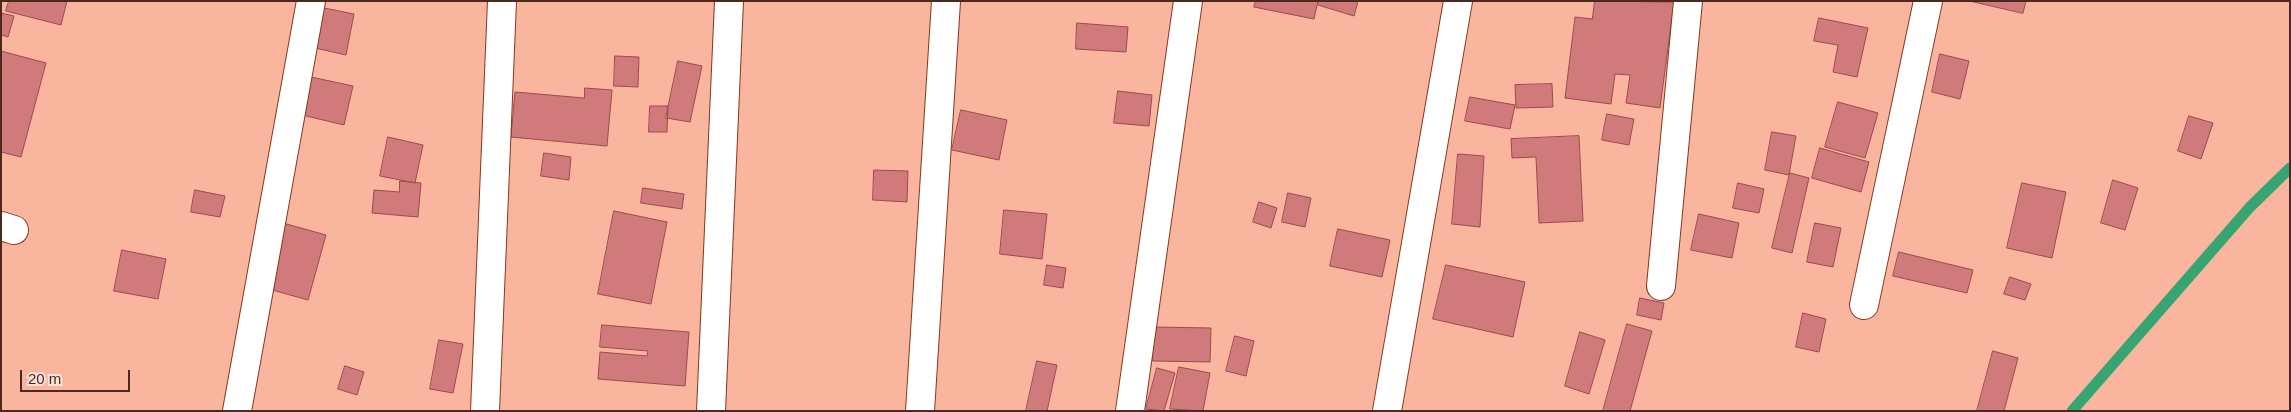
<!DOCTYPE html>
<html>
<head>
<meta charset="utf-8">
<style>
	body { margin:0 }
	#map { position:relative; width:2291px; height:412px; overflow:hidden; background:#fab59e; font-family:Arial,sans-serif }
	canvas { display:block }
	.frame { position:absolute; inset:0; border:2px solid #4b291e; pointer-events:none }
	.scale { position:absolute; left:20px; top:370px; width:110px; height:22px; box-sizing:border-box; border:2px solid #4b291e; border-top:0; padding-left:6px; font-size:15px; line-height:18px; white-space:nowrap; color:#4b291e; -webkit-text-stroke:4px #fde2d9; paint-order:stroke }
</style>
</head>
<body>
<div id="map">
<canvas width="2291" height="412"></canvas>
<div class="frame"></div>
<div class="scale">20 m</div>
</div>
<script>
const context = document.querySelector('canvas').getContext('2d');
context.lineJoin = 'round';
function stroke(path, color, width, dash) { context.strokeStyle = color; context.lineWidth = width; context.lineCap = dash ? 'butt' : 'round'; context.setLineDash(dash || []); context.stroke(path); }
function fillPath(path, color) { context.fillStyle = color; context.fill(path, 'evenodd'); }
const stream = new Path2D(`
	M2072 411 2250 207 2290 168`);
const building = new Path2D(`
	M9 1H67L61 25 6 11Z
	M1256 1H1318L1314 19 1254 7Z
	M1319 1H1358L1354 16 1318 5Z
	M1595 1 1674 2 1660 108 1626 103 1630 75 1615 74 1611 104 1565 98 1575 17 1592 19Z
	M1970 1H2026L2023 13Z
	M324 8 354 14 346 55 315 48Z
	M1 13 14 16 8 37 1 35Z
	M1819 18 1868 28 1857 77 1833 72 1838 45 1814 41Z
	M1077 23 1128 27 1126 52 1076 49Z
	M1 51 46 63 21 157 1 152Z
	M1940 54 1969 61 1960 99 1932 92Z
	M615 56 639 57 638 87 614 86Z
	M678 61 702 66 690 122 666 118Z
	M311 77 353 86 344 125 302 115Z
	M1552 84 1553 107 1516 108 1515 85Z
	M585 88 612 90 607 146 511 137 515 92 584 98Z
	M1118 91 1152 95 1149 126 1114 123Z
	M1470 97 1515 105 1510 129 1465 121Z
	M1838 102 1878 113 1865 158 1825 147Z
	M650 106H668L667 132H649Z
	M961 110 1007 120 999 160 952 150Z
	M1607 114 1634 119 1629 145 1602 140Z
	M2189 116 2213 123 2201 159 2178 151Z
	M1772 132 1796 136 1789 175 1765 170Z
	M1579 136 1583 221 1539 223 1536 157 1512 158 1511 139Z
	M388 137 423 145 415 183 380 176Z
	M1820 148 1869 162 1861 192 1812 178Z
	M544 153 571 157 569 180 541 176Z
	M1458 154 1484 156 1480 227 1452 224Z
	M874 170 908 171 907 202 873 200Z
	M1790 173 1809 178 1792 253 1772 248Z
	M2113 180 2138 188 2125 230 2101 223Z
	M400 181 421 183 418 217 372 213 374 190 399 192Z
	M1738 183 1764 189 1759 213 1733 208Z
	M2022 183 2066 192 2052 258 2007 248Z
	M643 188 684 194 682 209 641 203Z
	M195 190 225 196 220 217 191 212Z
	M1288 193 1311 198 1305 227 1282 222Z
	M1259 202 1277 208 1271 228 1253 222Z
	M1004 210 1047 214 1042 259 1000 254Z
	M614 211 667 222 651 304 598 294Z
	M1699 214 1739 223 1732 258 1691 250Z
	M283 223 326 235 308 300 265 288Z
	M1815 223 1841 228 1833 267 1807 262Z
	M1338 229 1390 240 1382 277 1330 266Z
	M122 250 166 259 158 299 114 291Z
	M1899 252 1973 270 1967 293 1893 276Z
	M1047 265 1066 268 1063 288 1044 285Z
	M1446 265 1525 282 1513 337 1433 319Z
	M2010 277 2031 284 2025 300 2004 294Z
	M1640 298 1664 303 1661 320 1637 315Z
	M1803 313 1826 319 1819 352 1796 347Z
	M1627 324 1652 331 1630 411H1603Z
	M602 325 689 332 685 386 598 379 600 352 647 356 648 351 600 347Z
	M1154 327 1211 328 1210 362 1153 361Z
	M1580 332 1605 340 1589 394 1565 386Z
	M1235 336 1254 341 1246 376 1226 371Z
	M439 340 463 344 453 393 430 389Z
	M1993 351 2018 358 2004 411H1977Z
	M1037 361 1057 365 1047 411H1026Z
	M345 366 364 372 357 395 338 389Z
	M1179 367 1210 373 1203 411 1170 409Z
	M1157 368 1175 373 1164 411 1146 409Z`);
const minor = new Path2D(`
	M1 226 14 230
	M1661 286 1688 1
	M1864 305 1928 1
	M237 411 311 1
	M485 411 502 1
	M711 411 729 1
	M920 411 946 1
	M1130 411 1188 1
	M1387 411 1458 1`);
stroke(stream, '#37a572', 11);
fillPath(building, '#d17a7c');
stroke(building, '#9c4a4e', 1);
stroke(minor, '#82391f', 30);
stroke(minor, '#fff', 28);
</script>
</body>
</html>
